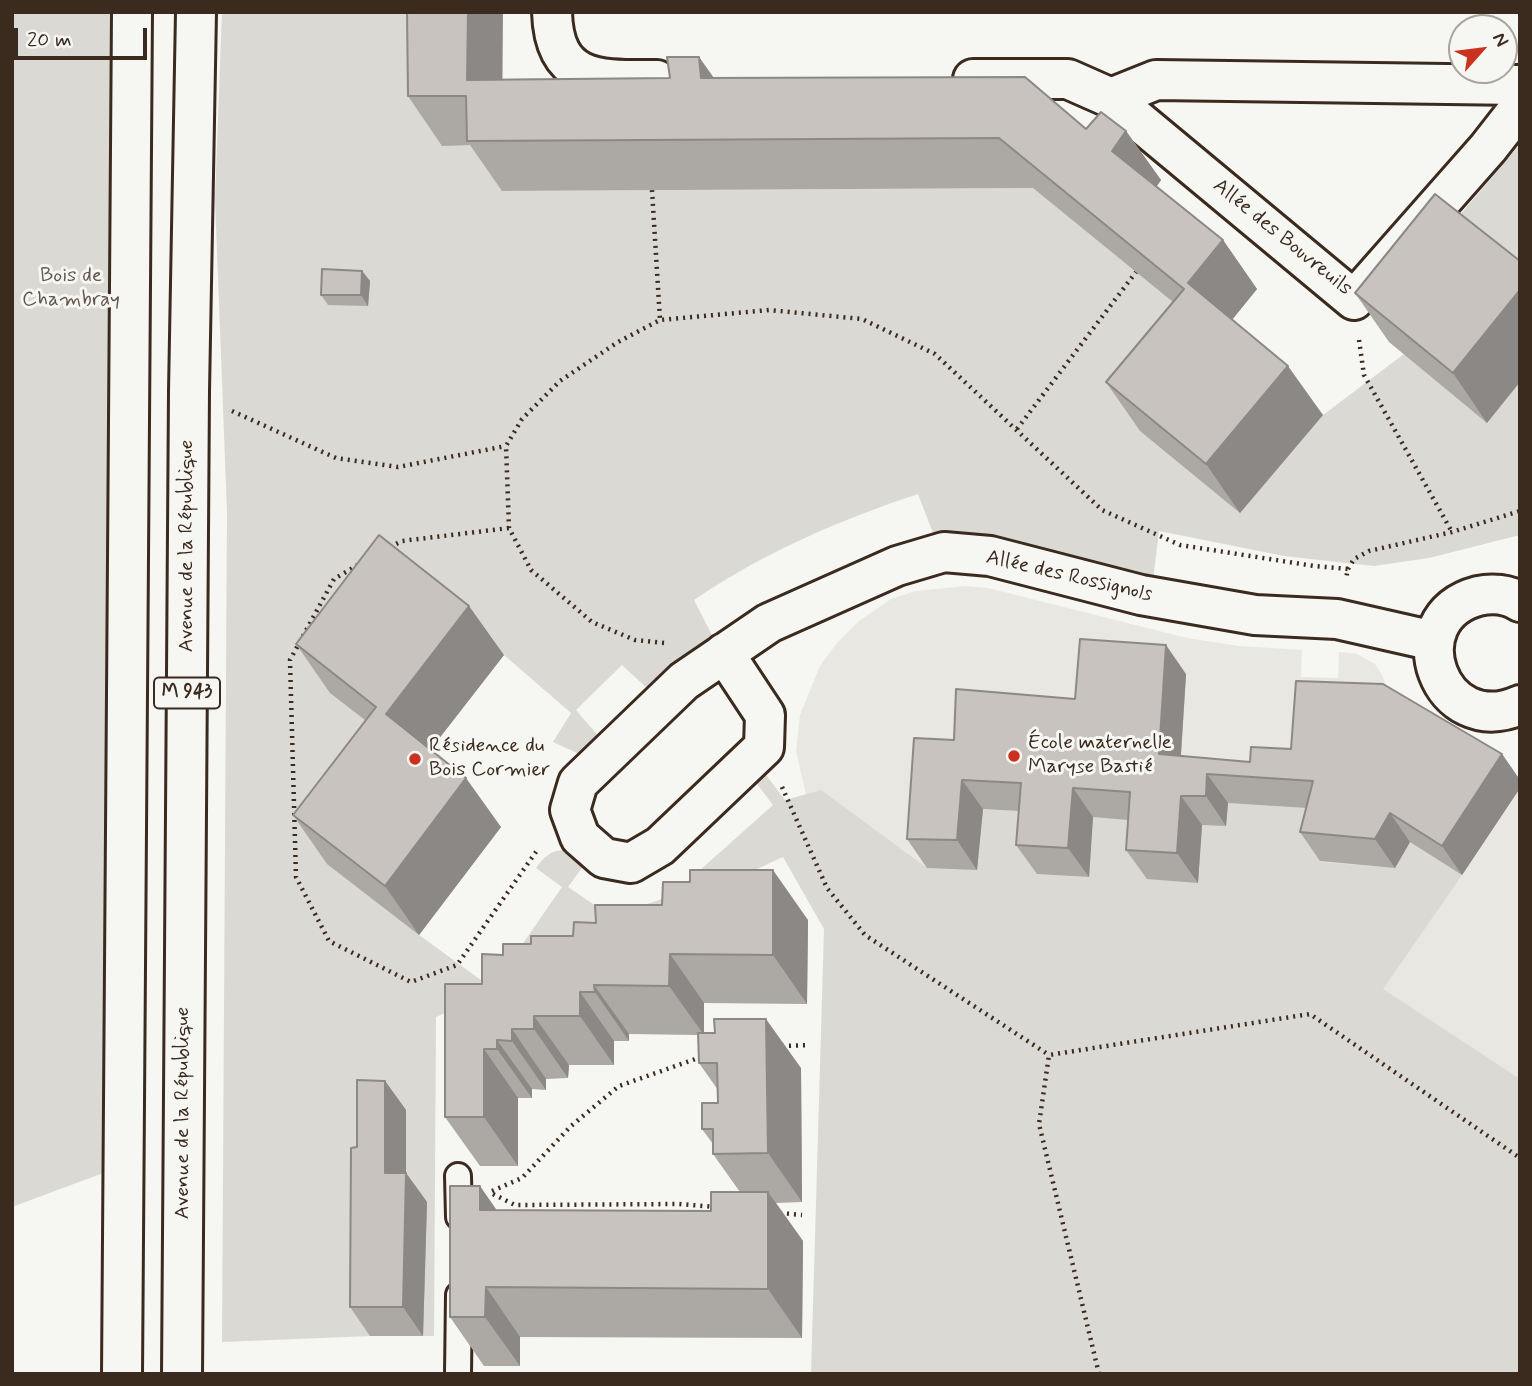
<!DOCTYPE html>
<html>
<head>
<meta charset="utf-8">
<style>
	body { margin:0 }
	#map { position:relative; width:1532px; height:1386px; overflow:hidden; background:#f6f6f2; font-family:Mynerve,sans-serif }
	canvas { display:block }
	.frame { position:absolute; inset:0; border:14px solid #3b2a1e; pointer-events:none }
	.north { position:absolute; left:1448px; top:14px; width:70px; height:70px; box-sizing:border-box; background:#f6f6f2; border:2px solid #aba49d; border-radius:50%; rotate:62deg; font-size:19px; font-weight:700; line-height:28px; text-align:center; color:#3b2a1e }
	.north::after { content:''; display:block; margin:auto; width:24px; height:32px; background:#c8321e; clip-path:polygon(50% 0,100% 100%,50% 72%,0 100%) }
	.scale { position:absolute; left:14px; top:28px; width:133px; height:32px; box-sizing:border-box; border:4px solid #3b2a1e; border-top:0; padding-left:9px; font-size:21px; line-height:24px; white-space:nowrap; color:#3b2a1e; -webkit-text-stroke:5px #f6f6f2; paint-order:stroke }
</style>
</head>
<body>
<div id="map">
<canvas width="1532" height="1386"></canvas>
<div class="frame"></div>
<div class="north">N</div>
<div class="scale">20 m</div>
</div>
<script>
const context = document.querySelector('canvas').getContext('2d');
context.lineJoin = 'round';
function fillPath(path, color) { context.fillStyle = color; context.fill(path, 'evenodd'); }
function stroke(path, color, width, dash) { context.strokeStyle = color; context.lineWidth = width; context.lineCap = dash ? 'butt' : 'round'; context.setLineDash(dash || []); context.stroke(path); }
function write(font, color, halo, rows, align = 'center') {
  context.font = font + ' Mynerve,sans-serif'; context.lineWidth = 6; context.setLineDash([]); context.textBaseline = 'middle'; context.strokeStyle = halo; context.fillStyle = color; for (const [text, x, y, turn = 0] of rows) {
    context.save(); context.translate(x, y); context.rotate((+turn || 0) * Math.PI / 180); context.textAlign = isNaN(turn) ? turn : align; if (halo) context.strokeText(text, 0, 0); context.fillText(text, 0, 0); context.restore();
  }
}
const built = new Path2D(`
	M965 586 988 588 1187 638 1239 646 1302 650 1301 677 1338 678 1339 652 1357 654 1375 664 1382 675 1395 708 1520 782V1144L868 914 807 799 796 751 800 715 820 666 837 643 859 621 891 599 916 591Z`);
const green = new Path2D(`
	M12 12H132L122 1166 12 1207Z
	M222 12H440L442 145H501L502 191 1033 188 1222 332 1240 513 1323 415 1404 354 1520 382V535L1429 558 1374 566 1284 556 1159 531 1153 580 935 538 918 494C839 520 763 553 694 600L716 643 650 691 622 665 576 710 601 739 577 753 553 742 571 713 504 655 414 584 410 756 419 935 492 988 562 887 536 868C551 846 566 846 587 861L568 887 596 906 632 909 671 896 773 805 754 780 763 771 785 800 821 790 927 868 977 869 983 809 1041 812 1037 874 1089 877 1093 817 1226 825 1228 803 1333 810 1321 862 1395 868 1410 842 1462 875 1383 989 1520 1079V1374H811L824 929 783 857 436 1017 434 1336H370L222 1342 227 512 215 199Z
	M1520 144V283L1449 228Z`);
const path = new Path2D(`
	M652 190 660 320
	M1359 340 1364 375 1452 532
	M232 411 336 458 398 467 506 446
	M1017 429 1136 272
	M390 547 402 541 509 528
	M358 565 334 579 290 660 296 877 329 941 411 982 457 965 538 849
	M1348 569 1354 559 1369 551 1452 532 1520 511
	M664 643 635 640 592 622 531 570 509 528 506 446 522 419 560 381 618 342 660 320 769 310 862 319 935 354 1102 510 1180 545 1314 566 1348 569 1346 578
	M782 787 827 888 865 935 1049 1055
	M782 1046 810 1045
	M492 1191 522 1178 571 1126 619 1086 704 1056
	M493 1194 515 1205 679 1204 716 1207
	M780 1213 802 1215
	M1099 1374 1039 1124 1049 1055 1310 1014 1520 1158`);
const lane = new Path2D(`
	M458 1176 459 1217
	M458 1374 459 1295`);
const street = new Path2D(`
	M552 12C554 84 600 80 657 80
	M973 79H1068L1111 98 1156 80 1520 85
	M1111 98 1354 300 1488 148 1520 107
	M1520 602C1508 594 1492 593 1478 596 1396 618 1439 741 1520 705
	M724 653 765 715 764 747 660 846 631 863 604 858 580 837 570 810 578 783 684 681 769 623 897 566 944 552 990 556 1141 595 1255 615 1337 619 1434 641`);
const primary = new Path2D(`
	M122 1374 132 12
	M182 1374 189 391 196 12`);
const wall = new Path2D(`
	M699 57 714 78 1086 129 1126 131 1161 180 1157 186 1223 240 1257 289 1232 320 1323 415 1240 513 1140 431 1106 382 1173 302 1033 188 502 191 470 145 442 146 408 96 502 79 670 78Z
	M1520 261 1487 423 1389 342 1355 293Z
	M362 271 370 281 368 306 328 305 321 295Z
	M296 644 504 655 431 749 501 827 419 935 327 864 293 815 365 720 330 693Z
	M1186 674 1181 756 1250 762 1291 749 1502 754 1520 780V788L1462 875 1410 842 1395 868 1320 861 1300 832 1306 808 1228 803 1226 826 1202 825 1198 883 1147 879 1126 850 1128 820 1093 817 1089 877 1037 874 1016 845 1019 811 983 809 977 870 927 868 907 839 954 740 1075 699Z
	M808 920 807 1004 704 1003V1033L801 1068 802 1202 776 1203 803 1241 802 1338 520 1337V1366H484L450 1317 497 1210 711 1211 740 1192 713 1154V1144L702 1129 718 1103V1090L699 1063 698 1035 629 1034V1041H614V1065H569L568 1078 546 1079V1090L532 1089V1098H518V1166H480L445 1117 482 984 503 955 531 944 573 936 596 923Z
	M385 1081 406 1110V1173L427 1202 423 1336H370L350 1307 357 1147Z`);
const shadedWall = new Path2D(`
	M468 12H503L502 129 467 80Z
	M699 57 734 107 701 78Z
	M1126 131 1161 180 1147 200 1112 151Z
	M1223 240 1257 289 1222 332 1188 283Z
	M362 271 370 281 368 306 361 295Z
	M1520 290V382L1487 423 1453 373Z
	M1288 366 1323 415 1240 513 1206 464Z
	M469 606 504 655 420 763 386 714Z
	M1166 645 1186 674 1179 783 1159 754Z
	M1502 754 1520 780V788L1462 875 1442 846Z
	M1207 774 1228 803 1226 826 1206 796Z
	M466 778 501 827 419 935 385 886Z
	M962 780 983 809 977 870 957 840Z
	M1073 788 1093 817 1089 877 1068 848Z
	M1181 796 1202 825 1198 883 1177 853Z
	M1390 813 1410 842 1395 868 1375 839Z
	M773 870 808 920 807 1004 773 955Z
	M670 954 704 1003V1035L669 986Z
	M594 985 629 1034V1041L595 992Z
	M580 992 614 1041V1065L580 1016Z
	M534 1016 569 1065 568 1078 534 1029Z
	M766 1019 801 1068 802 1202 768 1153Z
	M512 1029 546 1079V1090L512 1041Z
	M497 1040 532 1089V1098L497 1049Z
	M484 1049 518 1098V1166L484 1117Z
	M385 1081 406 1110V1193V1173L427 1202 423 1336 403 1307 385 1173Z
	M480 1186 514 1235 480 1210Z
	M768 1192 803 1241 802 1338 768 1289Z
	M486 1287 520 1337V1366L485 1317Z`);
const building = new Path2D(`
	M407 12H468L467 80 670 78 667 57H699L701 78 1025 77 1086 129 1101 112 1126 131 1112 151 1223 240 1188 283 1288 366 1206 464 1106 382 1184 289 999 138 467 141 466 96H408Z
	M1435 194 1520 261V290L1453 373 1355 293Z
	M322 269 362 271 361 295H321Z
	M379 535 469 606 386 714 466 778 385 886 293 815 376 707 296 644Z
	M1080 639 1166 645 1159 754 1250 762 1251 747 1291 749 1296 681 1383 684 1502 754 1442 846 1390 813 1375 839 1300 832 1313 781 1207 774 1206 796H1181L1177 853 1126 850 1130 792 1073 788 1068 848 1016 845 1021 783 962 780 957 840 907 839 914 738 954 740 956 689 1075 699Z
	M690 870H773V955L670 954 669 986 594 985 595 992H580V1016H534V1029H512V1041L497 1040V1049H484V1117H445V984H482V954L503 955V944H531V936H573L574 922 596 923 595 905H662L663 882H690Z
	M714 1019H766L768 1153 713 1154V1129H702V1103H718L717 1063H699L698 1033H715Z
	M357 1080 385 1081V1173H406L403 1307H350L351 1148 357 1147Z
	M450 1186H480V1210L711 1211V1192H768V1289L486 1287 485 1317H450Z`);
const markers = [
	[1014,756,7,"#c8321e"],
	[415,759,7,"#c8321e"]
];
const shields = [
	[187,693,66]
];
const shieldNames = [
	["M 943",187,693]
];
const streetNames = [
	["Allée des Bouvreuils",1282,238,39],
	["Avenue de la République",188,546,-90],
	["Allée des Rossignols",1069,577,13],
	["Avenue de la République",184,1113,-90]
];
const parkNames = [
	["Bois de",71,277],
	["Chambray",71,301]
];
const poiNames = [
	["École maternelle",1028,744],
	["Maryse Bastié",1028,768],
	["Résidence du",429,747],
	["Bois Cormier",429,771]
];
fillPath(built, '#e8e7e2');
fillPath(green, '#dad9d3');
stroke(lane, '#3b2a1e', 30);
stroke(street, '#3b2a1e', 44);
stroke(primary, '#3b2a1e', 44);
stroke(path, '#3b2a1e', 4.5, [2, 5]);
stroke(lane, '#f6f6f2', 24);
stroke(street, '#f6f6f2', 38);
stroke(primary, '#f6f6f2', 38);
fillPath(wall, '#aca8a3');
fillPath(shadedWall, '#8c8885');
fillPath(building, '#c8c3be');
stroke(building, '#8c8885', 2);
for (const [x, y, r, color] of markers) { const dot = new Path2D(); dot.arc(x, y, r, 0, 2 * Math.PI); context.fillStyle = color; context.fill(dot); stroke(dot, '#f6f6f2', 2.5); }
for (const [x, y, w] of shields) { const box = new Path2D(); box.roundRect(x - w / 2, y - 15.5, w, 31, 5); context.fillStyle = '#f6f6f2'; context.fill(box); stroke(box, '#3b2a1e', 2); }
write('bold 19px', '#3b2a1e', null, shieldNames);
write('21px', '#3b2a1e', '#f6f6f2', streetNames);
write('21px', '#63564b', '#f6f6f2', parkNames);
write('21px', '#3b2a1e', '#f6f6f2', poiNames, 'left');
</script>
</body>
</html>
